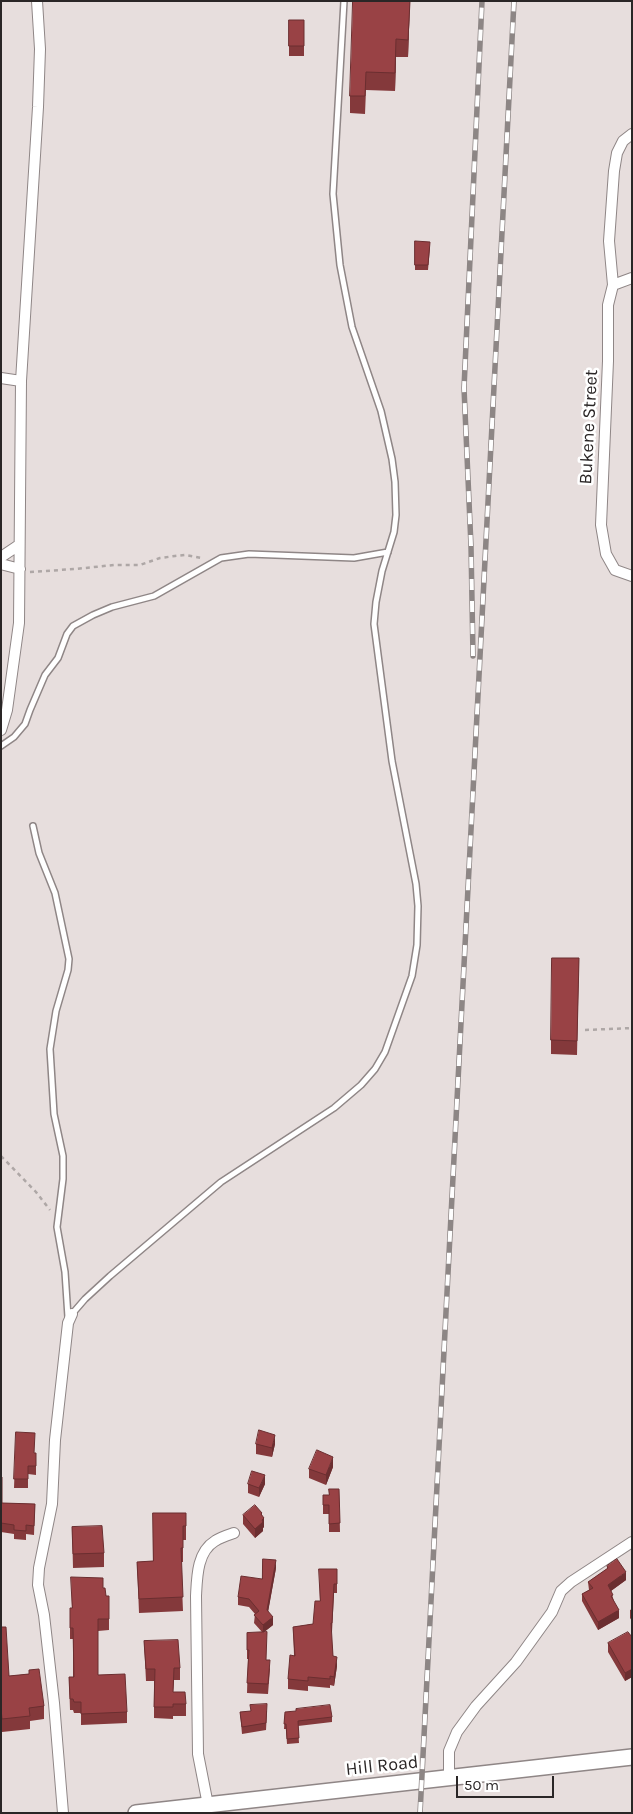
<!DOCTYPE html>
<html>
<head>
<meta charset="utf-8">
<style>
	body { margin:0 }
	#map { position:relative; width:633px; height:1814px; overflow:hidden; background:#e7dedd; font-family:Karla,sans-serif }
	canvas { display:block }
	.frame { position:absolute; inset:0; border:2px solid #2a2626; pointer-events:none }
	.scale { position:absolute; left:456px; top:1776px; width:98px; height:22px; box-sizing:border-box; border:2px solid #2a2626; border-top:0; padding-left:6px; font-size:15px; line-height:18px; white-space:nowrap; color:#2a2626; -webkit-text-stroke:4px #fff; paint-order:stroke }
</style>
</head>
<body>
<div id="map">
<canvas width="633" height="1814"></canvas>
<div class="frame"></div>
<div class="scale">50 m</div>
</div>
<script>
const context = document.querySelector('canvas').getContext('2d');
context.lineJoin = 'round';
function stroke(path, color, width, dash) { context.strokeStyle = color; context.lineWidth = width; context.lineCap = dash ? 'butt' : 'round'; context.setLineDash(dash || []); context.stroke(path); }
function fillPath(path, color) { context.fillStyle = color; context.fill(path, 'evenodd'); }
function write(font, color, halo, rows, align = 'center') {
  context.font = font + ' Karla,sans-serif'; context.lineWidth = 5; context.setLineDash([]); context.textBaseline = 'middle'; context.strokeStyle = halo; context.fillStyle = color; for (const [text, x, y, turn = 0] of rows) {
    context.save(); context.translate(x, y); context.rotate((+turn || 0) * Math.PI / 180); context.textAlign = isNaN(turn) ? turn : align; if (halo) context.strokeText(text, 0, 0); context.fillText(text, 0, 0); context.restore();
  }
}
const path = new Path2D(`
	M30 572 75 569 114 565H140L160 558 175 556 185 555 202 558
	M585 1030 632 1028
	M1 1156 36 1192 50 1210`);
const lane = new Path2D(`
	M1 746 14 737 25 724 30 710 45 675 58 658 67 634 73 626 93 615 112 607 154 596 221 558 249 554 354 558 388 552
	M33 826 39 853 55 893 69 959 68 970 56 1011 50 1049 54 1114 63 1156V1179L57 1227 65 1272 68 1317
	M72 1314 85 1299 110 1276 221 1182 334 1108 361 1085 375 1069 385 1052 412 976 417 945 418 906 416 884 392 761 374 624 376 602 382 571 394 532 396 515 395 482 392 459 381 411 352 327 340 265 333 194 344 1`);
const street = new Path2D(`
	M632 278 613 285 608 305V361L601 525 606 554 615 570 632 576
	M613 285 609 241 614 171 617 153 623 141 632 134
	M1 378 21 381
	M1 557 19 545
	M1 564 20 569
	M1 730 7 710 19 623 21 381 38 107 40 49 37 1
	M449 1778V1751L457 1732 476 1706 516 1662 552 1612 561 1591 571 1582 632 1542
	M208 1805 198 1754 196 1596C197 1577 197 1552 215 1541 221 1537 228 1535 234 1533
	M63 1813 54 1703 44 1615 38 1585 39 1568 52 1504 55 1440 68 1323 72 1314`);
const secondary = new Path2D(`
	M136 1813 632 1757`);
const rail = new Path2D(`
	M473 656 471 546 464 388 482 1
	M420 1813 514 1`);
const wall = new Path2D(`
	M410 1 408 57H396L395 91 366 90 365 114 350 113V96Z
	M289 20H304V56H289Z
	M415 241 430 247 428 270H415Z
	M579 958 577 1055 551 1054V1040Z
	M16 1432 34 1453H36V1475L28 1474V1488H14Z
	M256 1444H275L272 1457 256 1454Z
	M333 1467 326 1485 309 1478V1469Z
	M1 1477 2 1503 35 1504 34 1535 26 1534V1540L14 1539V1534L1 1532Z
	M248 1484H265L259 1497 248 1493Z
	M339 1489 340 1532H329V1514H323V1495H329Z
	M186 1513V1540H183V1562H181L183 1611 139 1613 137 1562 153 1561Z
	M243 1515 264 1527 263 1528V1531L255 1538 243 1524Z
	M72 1527 104 1553V1567L73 1568Z
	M607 1566 626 1580 611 1591 619 1618 598 1630 582 1601V1594L589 1590 588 1582 607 1569Z
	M276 1568 268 1611 273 1625 264 1632 266 1660 270 1669 268 1694 247 1693 248 1659H247V1633L262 1632 254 1623 255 1614 249 1607 238 1605V1597Z
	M337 1569V1593H334L332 1632H331L333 1656 337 1666 334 1686 330 1685V1688L308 1686V1691L288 1689V1679L294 1655 293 1627 313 1624 320 1601Z
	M103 1588 106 1596H109V1630L98 1631V1675L127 1712V1723L81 1725V1713H74L73 1710H70L69 1677H73V1639H70V1608H72Z
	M632 1609V1621L630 1618V1610Z
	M1 1627 9 1676 29 1674V1670L44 1706V1719L30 1721V1729L2 1732 1 1722Z
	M632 1637V1677L625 1681 608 1652V1643Z
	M144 1641 180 1668V1680H174L173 1692 186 1704V1716H173V1719L154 1718V1681H146Z
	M267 1711 266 1730 242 1734 240 1712Z
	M285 1712 332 1717V1722L298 1726 299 1743 287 1744 286 1729H284Z`);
const shadedWall = new Path2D(`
	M410 1 408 57V40Z
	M396 39V57L395 91V73Z
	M275 1435V1444L272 1457V1448Z
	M333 1457V1467L326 1485V1475Z
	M265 1475V1484L259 1497V1488Z
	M262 1513V1520L264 1518V1527L263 1528V1531L255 1538V1529L261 1514Z
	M276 1560V1568L267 1618V1610Z
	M626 1572V1580L608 1593V1585Z
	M619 1610V1618L598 1630V1622Z
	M273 1617V1625L263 1633V1625Z
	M337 1657V1666L334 1686V1677Z
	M632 1669V1677L625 1681V1673Z`);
const building = new Path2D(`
	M353 1H410L408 40 396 39 395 73 366 72 365 96H350Z
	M289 20H304V46H289Z
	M415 241 430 242 428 265H415Z
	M552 958H579L577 1041 551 1040Z
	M259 1430 275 1435 272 1448 256 1444Z
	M16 1432 35 1433 34 1453H36V1466H28V1479H14Z
	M317 1450 333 1457 326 1475 309 1469Z
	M252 1471 265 1475 259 1488 248 1484Z
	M1 1477H2V1503L35 1504 34 1526 26 1525V1531L14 1530V1525L1 1523Z
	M329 1489H339L340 1523 329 1524V1505H323V1495H329Z
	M255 1505 262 1513 261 1514 264 1518 262 1520 263 1522 255 1529 243 1515Z
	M153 1513H186V1526H183V1548H181L183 1597 139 1599 137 1562 153 1561Z
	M102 1526 104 1553 73 1554 72 1527Z
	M263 1559 276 1560 267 1610 273 1617 263 1625 254 1615 259 1611 249 1599 238 1597 241 1576 262 1579Z
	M617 1559 626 1572 608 1585 613 1595 611 1596 619 1610 598 1622 582 1594 593 1588 588 1582 608 1568 607 1566Z
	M319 1569H337V1584H334L332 1623H331L333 1656 337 1657 334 1677 330 1676V1679L308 1677V1681L288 1679 290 1655 295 1656 293 1627 313 1624 315 1601H320Z
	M71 1577 103 1578V1588H105L106 1596H109V1619H98V1675L125 1674 127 1712 81 1714V1702H74L73 1699H70L69 1677H74L73 1628H70V1608H72Z
	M1 1627H6L9 1676 29 1674V1670L39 1669 44 1706 29 1708 30 1716 2 1719 1 1709Z
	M267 1632 266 1660H270L268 1684 247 1683 249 1650H247V1633Z
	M628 1632 632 1637V1669L625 1673 608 1643Z
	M178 1640 180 1668H174L173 1692H185L186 1704H173V1707H154L155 1669H146L144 1641Z
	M267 1704 266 1723 242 1727 240 1712 251 1711 250 1705Z
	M330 1705 332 1717 298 1721 299 1738 287 1739 286 1724H284L285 1712 296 1711V1709Z`);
const streetNames = [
	["Bukene Street",589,427,-87],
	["Hill Road",382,1766,-6]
];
stroke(lane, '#8f8686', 8);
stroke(street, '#8f8686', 12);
stroke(secondary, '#8f8686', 18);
stroke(path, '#aea7a6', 2.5, [4, 4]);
stroke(lane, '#fff', 5);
stroke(street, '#fff', 10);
stroke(secondary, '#fff', 15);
stroke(rail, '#8d8685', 5.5);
stroke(rail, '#fff', 4, [11]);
fillPath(wall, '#84393b');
fillPath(shadedWall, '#6b2e30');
fillPath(building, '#994245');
stroke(building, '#6b2e30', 1);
write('18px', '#2a2626', '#fff', streetNames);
</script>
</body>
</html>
